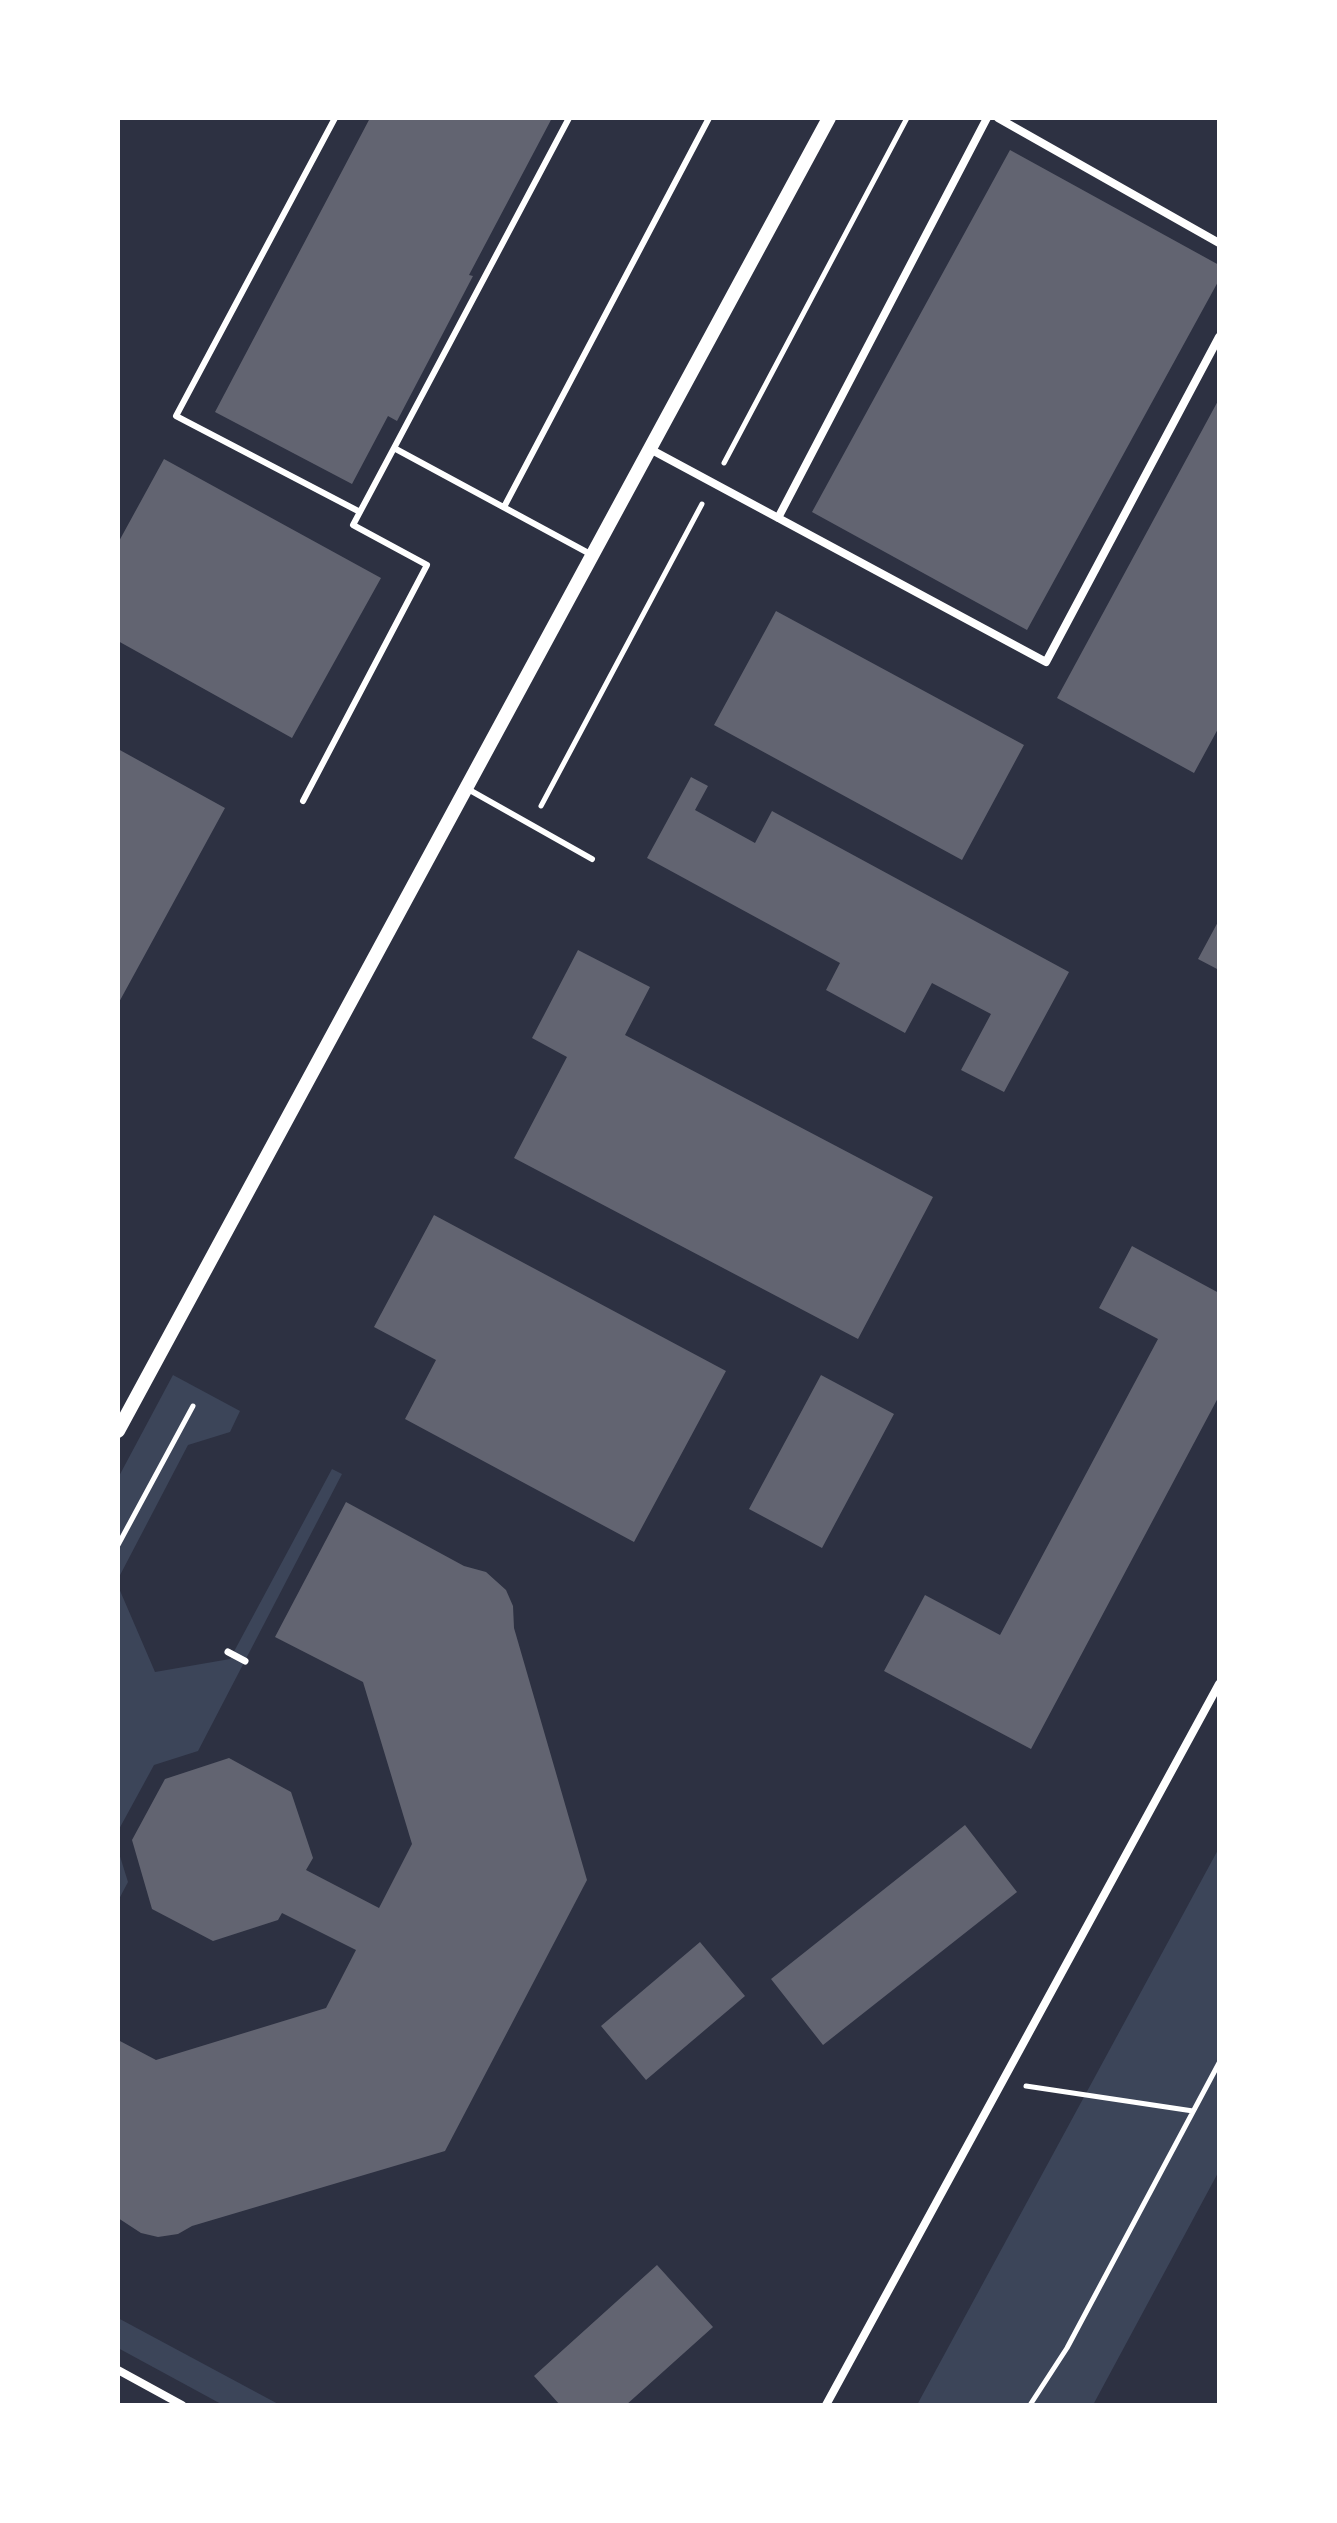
<!DOCTYPE html>
<html>
<head>
<meta charset="utf-8">
<style>
	body { margin:0 }
	#map { position:relative; width:1337px; height:2523px; overflow:hidden; background:#2d3142; font-family:"Space Grotesk",sans-serif }
	canvas { display:block }
	.frame { position:absolute; inset:0; border:120px solid #fff; pointer-events:none }
</style>
</head>
<body>
<div id="map">
<canvas width="1337" height="2523"></canvas>
<div class="frame"></div>
</div>
<script>
const context = document.querySelector('canvas').getContext('2d');
context.lineJoin = 'round';
function fillPath(path, color) { context.fillStyle = color; context.fill(path, 'evenodd'); }
function stroke(path, color, width, dash) { context.strokeStyle = color; context.lineWidth = width; context.lineCap = dash ? 'butt' : 'round'; context.setLineDash(dash || []); context.stroke(path); }
const green = new Path2D(`
	M173 1375 240 1411 230 1432 188 1445 118 1579V1478Z
	M332 1469 342 1474 198 1751 154 1765 118 1831V1586L155 1672 230 1659Z
	M1219 1848V2171L1093 2405H917Z
	M118 1850 128 1882 118 1901Z
	M118 2318 280 2405H223L118 2348Z`);
const building = new Path2D(`
	M370 118H552L469 275 473 276 397 421 388 416 352 484 215 412Z
	M1010 150 1219 265V280L1027 630 812 512Z
	M1219 399V727L1194 773 1057 698Z
	M164 459 381 578 292 738 118 641V543Z
	M776 611 1024 745 962 860 714 725Z
	M118 749 225 808 118 1004Z
	M691 777 708 786 695 810 755 843 772 811 1069 972 1004 1092 961 1070 991 1014 932 983 905 1033 826 990 840 963 647 858Z
	M1219 920V970L1198 959Z
	M578 950 650 987 625 1035 933 1197 858 1339 514 1158 567 1057 532 1038Z
	M434 1215 726 1371 634 1542 405 1419 436 1360 374 1327Z
	M1132 1246 1219 1293V1396L1031 1749 884 1671 925 1595 1000 1635 1158 1339 1099 1308Z
	M821 1375 894 1414 822 1548 749 1509Z
	M346 1502 464 1566 486 1572 506 1590 513 1606 514 1628 587 1880 445 2151 192 2226 178 2234 158 2237 141 2233 118 2218V2040L156 2060 326 2008 356 1950 282 1913 278 1920 213 1941 152 1909 132 1840 165 1779 229 1758 291 1792 313 1858 306 1870 379 1908 412 1844 363 1682 275 1637Z
	M965 1825 1017 1892 823 2045 771 1979Z
	M700 1942 745 1996 646 2080 601 2026Z
	M657 2265 713 2327 626 2405H560L534 2376Z`);
const path = new Path2D(`
	M724 463 907 118
	M541 806 702 504
	M118 1545 193 1406
	M1026 2086 1193 2111
	M1030 2405 1067 2348 1219 2063`);
const service = new Path2D(`
	M335 118 176 416 360 512
	M394 448 569 118
	M504 507 709 118
	M466 788 592 859
	M303 801 427 565 353 525 394 448 592 555`);
const pedestrian = new Path2D(`
	M228 1652 245 1661`);
const minor = new Path2D(`
	M998 118 1219 243
	M650 449 1046 662 1219 337
	M778 518 987 118
	M118 2370 182 2405
	M826 2405 1219 1684`);
const tertiary = new Path2D(`
	M118 1431 829 118`);
fillPath(green, '#3c4559');
fillPath(building, '#626471');
stroke(path, '#fff', 5);
stroke(service, '#fff', 6);
stroke(pedestrian, '#fff', 7);
stroke(minor, '#fff', 8);
stroke(tertiary, '#fff', 14);
</script>
</body>
</html>
